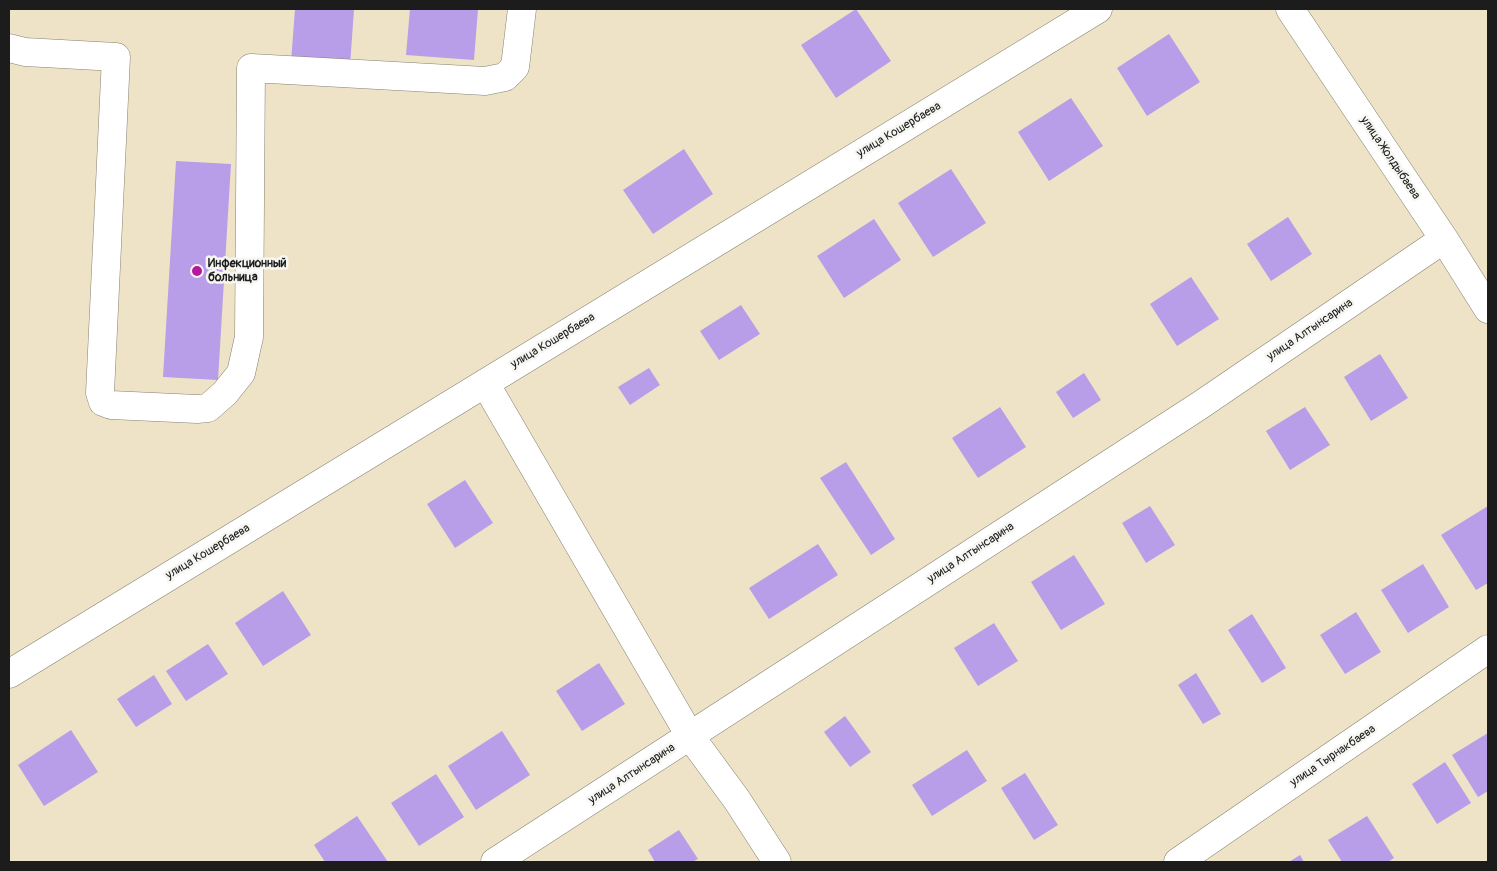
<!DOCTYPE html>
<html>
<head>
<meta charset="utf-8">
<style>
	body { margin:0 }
	#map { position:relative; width:1497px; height:871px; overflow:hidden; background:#eee3c6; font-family:Pangolin,sans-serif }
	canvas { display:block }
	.frame { position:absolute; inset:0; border:10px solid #1c1c1c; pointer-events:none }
</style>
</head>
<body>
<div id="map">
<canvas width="1497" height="871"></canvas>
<div class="frame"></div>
</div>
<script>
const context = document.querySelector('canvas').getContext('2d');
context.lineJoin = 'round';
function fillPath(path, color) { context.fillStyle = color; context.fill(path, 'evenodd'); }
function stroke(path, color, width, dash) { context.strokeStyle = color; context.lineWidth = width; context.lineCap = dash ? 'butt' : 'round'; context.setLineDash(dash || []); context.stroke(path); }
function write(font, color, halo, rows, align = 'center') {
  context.font = font + ' Pangolin,sans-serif'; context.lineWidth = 5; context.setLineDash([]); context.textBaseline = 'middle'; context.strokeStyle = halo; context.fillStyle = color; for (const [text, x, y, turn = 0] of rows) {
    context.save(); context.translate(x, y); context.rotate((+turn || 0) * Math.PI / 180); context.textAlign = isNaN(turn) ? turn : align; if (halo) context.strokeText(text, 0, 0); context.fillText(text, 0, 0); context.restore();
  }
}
const building = new Path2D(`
	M295 9H354L350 66 291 62Z
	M410 9H478L474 60 406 55Z
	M856 9 891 61 836 98 801 45Z
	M1169 34 1200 82 1147 116 1117 68Z
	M1071 98 1103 146 1049 181 1018 132Z
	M684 149 713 194 653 234 623 190Z
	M176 161 231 164 218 380 163 377Z
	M951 169 986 223 933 257 898 203Z
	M1288 217 1312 254 1271 281 1247 244Z
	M874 219 901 260 844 298 817 256Z
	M1191 277 1219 319 1177 346 1150 304Z
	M741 305 760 334 719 360 700 331Z
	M1380 354 1408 398 1371 421 1344 377Z
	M649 368 660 385 630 405 618 387Z
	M1084 373 1101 400 1073 418 1056 392Z
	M1000 407 1026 447 978 478 952 438Z
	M1305 407 1330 445 1290 470 1266 431Z
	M846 462 895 539 871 555 820 478Z
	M465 480 493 523 455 548 427 504Z
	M1150 506 1175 545 1146 563 1122 523Z
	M1488 506V583L1476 590 1441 535Z
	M818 544 838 575 769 619 749 588Z
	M1074 555 1105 604 1061 630 1031 582Z
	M1423 564 1449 607 1408 633 1381 590Z
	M283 591 311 635 263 666 235 623Z
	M1356 612 1381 652 1345 674 1320 635Z
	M1252 614 1286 668 1262 683 1228 630Z
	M994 623 1018 661 978 686 954 648Z
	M208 644 228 674 186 701 166 671Z
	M599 663 625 704 582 731 556 691Z
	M1196 673 1221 714 1203 724 1178 685Z
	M154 675 172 704 136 727 117 699Z
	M845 716 871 752 850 767 824 732Z
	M71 730 98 772 44 806 18 765Z
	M502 731 530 775 476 810 448 766Z
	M1488 733V791L1478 797 1452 755Z
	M967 750 987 781 932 816 912 785Z
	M1445 762 1471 803 1437 824 1412 784Z
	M1025 773 1058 825 1034 840 1001 788Z
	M436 774 464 817 419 846 391 803Z
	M357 816 388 862H325L314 845Z
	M1367 816 1394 858 1388 862H1342L1328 840Z
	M679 830 698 859 692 862H655L648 850Z
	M1300 855 1304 862H1289Z`);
const minor = new Path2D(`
	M1290 9 1444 239 1488 309
	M9 48 25 52 116 57 100 393 103 402 111 405 197 409 208 408 225 393 241 373 249 337 251 68 485 81 505 77 515 67 522 9
	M485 383 690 736 737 800 777 862
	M9 674 1098 9
	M495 862 1199 406 1444 239
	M1178 862 1488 649`);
const markers = [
	[197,271,6,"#b5179e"]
];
const streetNames = [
	["улица Кошербаева",899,130,-31],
	["улица Жолдыбаева",1390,158,56],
	["улица Алтынсарина",1310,330,-34],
	["улица Кошербаева",553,341,-31],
	["улица Кошербаева",208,552,-31],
	["улица Алтынсарина",971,553,-33],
	["улица Тырнакбаева",1333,756,-34],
	["улица Алтынсарина",632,774,-33]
];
const poiNames = [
	["Инфекционный",208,264],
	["больница",208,278]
];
fillPath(building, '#b89de8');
stroke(minor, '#858071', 29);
stroke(minor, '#fff', 28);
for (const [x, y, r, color] of markers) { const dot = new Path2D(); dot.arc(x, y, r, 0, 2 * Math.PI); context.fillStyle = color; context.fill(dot); stroke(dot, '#f6f6f2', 2); }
write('12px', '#1c1c1c', '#f6f6f2', streetNames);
write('bold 12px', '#1c1c1c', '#f6f6f2', poiNames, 'left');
</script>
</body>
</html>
